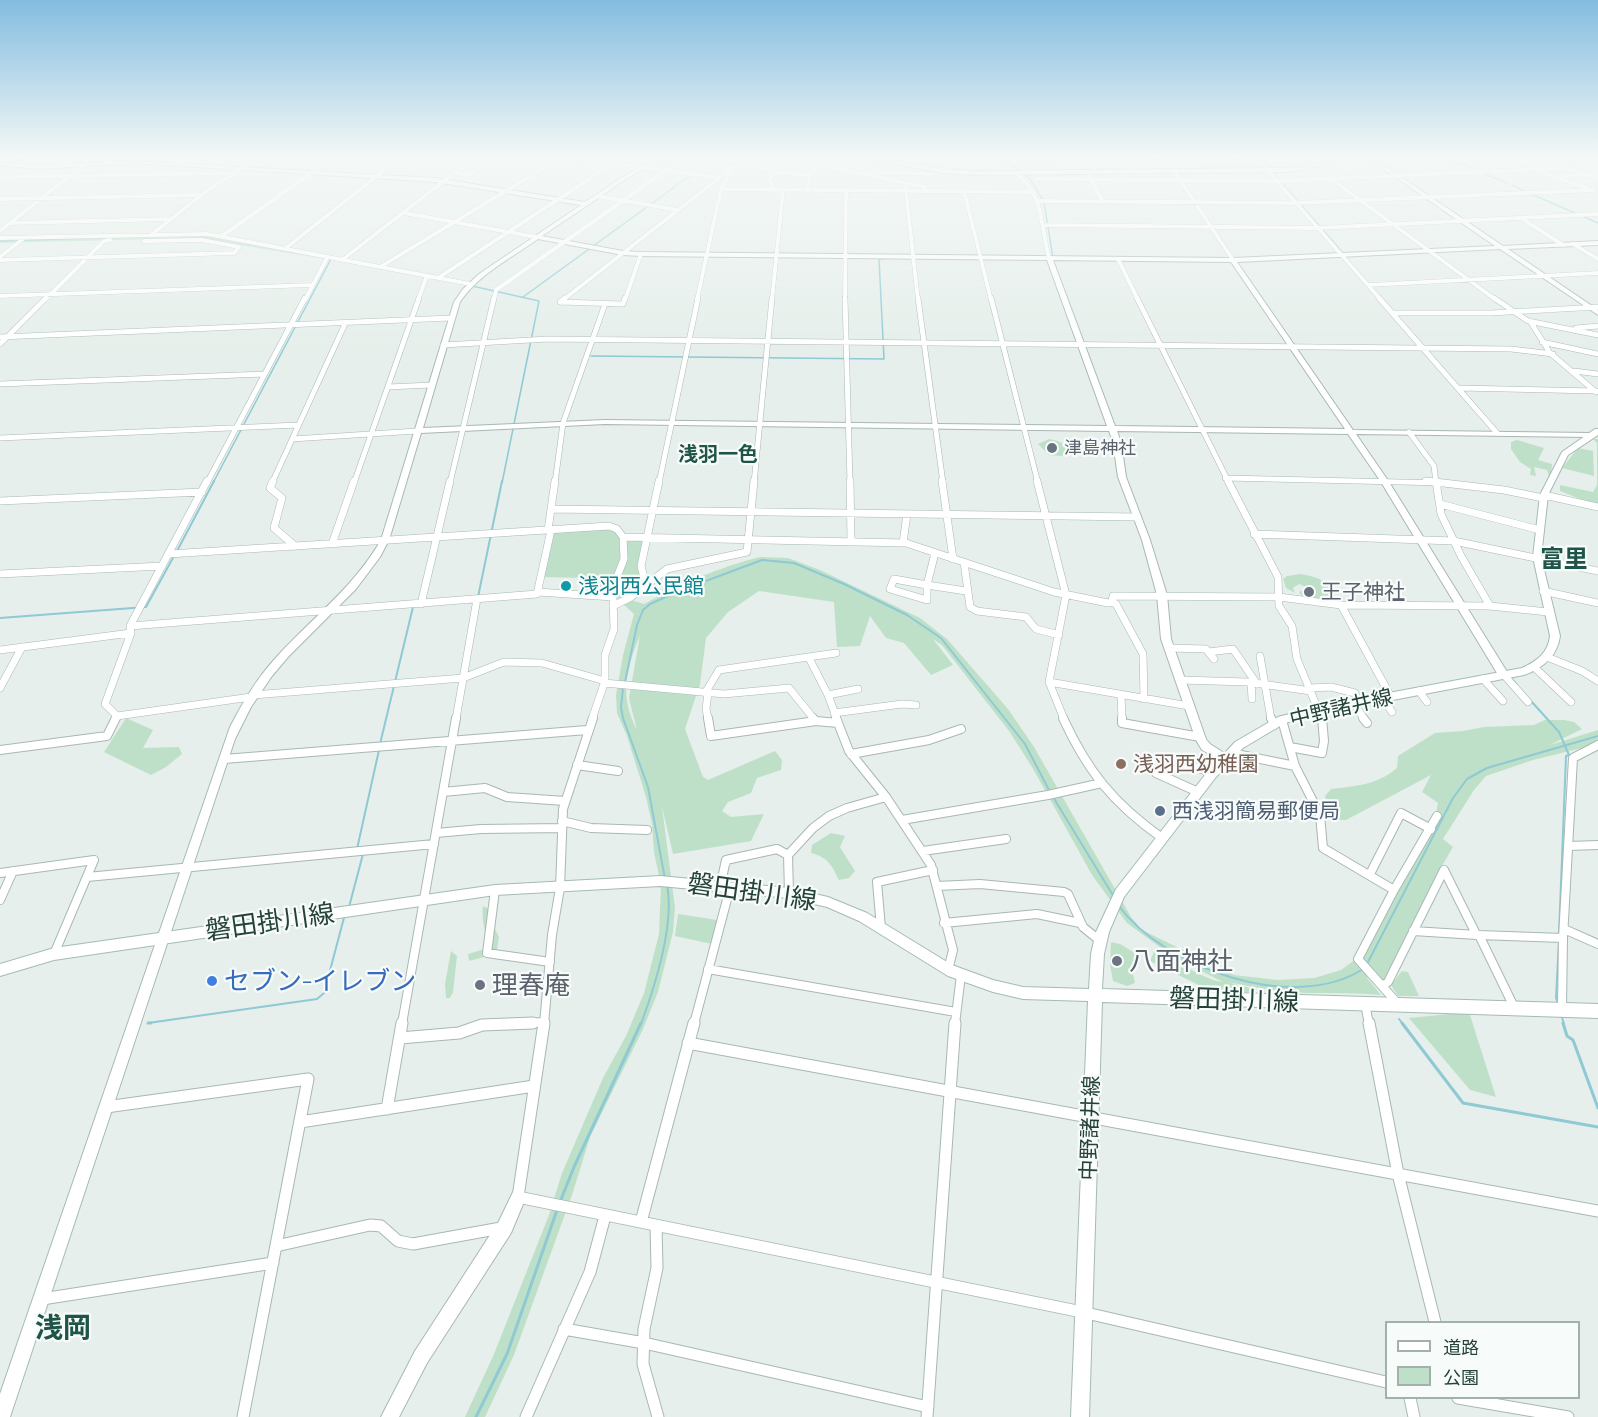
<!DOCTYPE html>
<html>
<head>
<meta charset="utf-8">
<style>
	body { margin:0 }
	#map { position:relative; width:1598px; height:1417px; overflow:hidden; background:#e6efeb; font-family:Barlow,"Noto Sans JP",sans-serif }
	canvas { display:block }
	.legend { position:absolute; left:1385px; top:1321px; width:195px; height:78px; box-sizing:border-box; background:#f7fbf9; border:2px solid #a3b1ad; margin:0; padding:8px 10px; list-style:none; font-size:18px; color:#24423a }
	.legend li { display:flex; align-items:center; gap:12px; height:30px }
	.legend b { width:30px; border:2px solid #a3b1ad }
</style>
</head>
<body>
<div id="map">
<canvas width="1598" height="1417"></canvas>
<ul class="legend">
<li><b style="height:8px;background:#fff"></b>道路</li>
<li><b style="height:16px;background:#bfe0c8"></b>公園</li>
</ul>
</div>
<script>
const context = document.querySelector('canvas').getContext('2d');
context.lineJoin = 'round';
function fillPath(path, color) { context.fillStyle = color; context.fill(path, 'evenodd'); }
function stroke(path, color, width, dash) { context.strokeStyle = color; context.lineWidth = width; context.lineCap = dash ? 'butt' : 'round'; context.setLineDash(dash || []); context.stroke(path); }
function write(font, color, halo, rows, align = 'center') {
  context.font = font + ' Barlow,"Noto Sans JP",sans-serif'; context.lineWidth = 4.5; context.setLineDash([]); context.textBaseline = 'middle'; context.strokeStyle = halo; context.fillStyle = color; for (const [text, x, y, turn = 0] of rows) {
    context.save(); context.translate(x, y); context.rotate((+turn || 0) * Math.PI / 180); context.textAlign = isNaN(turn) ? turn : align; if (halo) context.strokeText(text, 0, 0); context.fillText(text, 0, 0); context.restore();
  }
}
const green = new Path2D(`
	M207 234 333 260 196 238 0 243V238Z
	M1049 439C1058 441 1066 442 1066 452L1062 456 1049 455 1038 444Z
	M1593 439H1598V506L1560 491V485L1593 492 1597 485V443Z
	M1517 440 1544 448 1538 460 1552 464 1551 475 1549 476 1547 470 1534 467 1536 476 1530 475 1531 469 1520 462 1511 449V442Z
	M1578 448 1593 451 1594 476 1562 468Z
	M612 528 623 537H646L640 571 646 585 621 600 610 595 585 594 590 578 541 577 550 531Z
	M760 557 788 558 820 570 920 618 947 639 1008 709 1034 747 1131 917 1142 930 1234 975 1277 980 1314 978 1341 970 1360 956 1435 819 1438 803 1422 792 1431 775 1346 820H1331L1325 796 1331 789C1356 786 1377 785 1397 768L1398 756 1435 733 1463 731 1484 727 1534 725 1545 720H1564L1574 722 1582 729 1550 745 1598 730V744L1533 760 1486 776 1474 790 1443 839 1453 847 1439 871 1386 984 1371 971 1367 978 1381 995C1356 993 1331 993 1306 993 1280 992 1253 987 1227 982L1254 989 1256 992H1213L1150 961 1156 947C1176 959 1200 979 1223 982L1172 956 1127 923 1092 875 1032 767 1009 731 942 645 933 639 953 665 931 675 904 643 886 638 870 616 860 646 837 647 834 602 759 591 728 612 706 638 700 684 685 729 703 777 708 780 775 751 782 760 781 770 757 778 751 793 728 802 722 811 731 817 764 814 751 841 673 854 662 807 675 908 673 932 658 992 643 1029 590 1137 573 1192 514 1355 485 1417H465L494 1354 549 1215 562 1173 603 1078 626 1036 644 993 659 934 661 885 654 852 652 824 646 797 627 736 617 713 616 695 623 655 634 614 623 604 631 600 644 604C680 584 720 567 760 557ZM640 635 629 698 637 730C619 695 626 670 640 635Z
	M1301 574C1316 577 1330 580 1333 597 1326 605 1313 600 1303 598L1299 592 1308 588 1299 584 1293 588 1295 593 1286 588 1283 579 1287 576Z
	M126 718 153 730 143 748 179 747 182 754 166 767 151 775 104 752Z
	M831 833 845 836 840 847 855 871 849 878 839 880C832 866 828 857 811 853L812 845Z
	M483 906 489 909 492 924 499 937 496 954 469 961 468 954 488 948C486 933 481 920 483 906Z
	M678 914 717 920 712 944 675 936Z
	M1111 942 1120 944 1140 956 1133 974 1135 983 1127 986 1113 981 1110 965Z
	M451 951 457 956 453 992 450 998H446L445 984Z
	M1402 971 1408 972 1419 996H1398L1391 985Z
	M1469 1012 1496 1097 1470 1090 1409 1018Z`);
const streamFar2 = new Path2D(`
	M1002 157 1030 179 1044 202 1053 258
	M1446 157 1477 170
	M0 166 31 157
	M731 167 741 157
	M1272 172 1343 253
	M1482 173 1507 183
	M1512 185 1526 192
	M1531 194 1575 213
	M1582 216 1598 223
	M0 241 129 237
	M472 286 539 301 502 483
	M523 297 691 175
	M591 356 884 359 879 259 893 258
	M213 483 331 259`);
const streamFar1 = new Path2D(`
	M177 551 214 481
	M478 597 502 481
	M0 618 146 607 174 556
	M1512 679 1517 685
	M625 682 637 625 643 610 650 604 679 591 762 560 794 563 844 584 907 615 941 638 1025 744 1050 792
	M623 688 621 707 623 718 648 787 665 879
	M1531 701 1559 732 1569 755 1566 756 1559 934
	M380 744 413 607
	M1053 797 1114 897
	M357 849 379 750
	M1118 905C1164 968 1293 1014 1363 969
	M349 907 363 854
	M1559 940 1556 998 1559 1006
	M1367 964 1453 798 1467 779 1487 768 1598 736
	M1561 1014 1564 1024
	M1399 1019 1403 1024
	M148 1023 317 999 324 993 345 914
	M641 1024C655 986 675 925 667 885`);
const stream = new Path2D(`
	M148 1023H151
	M1402 1023 1463 1103 1598 1127
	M1563 1023 1567 1036 1573 1040 1598 1108
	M560 1202 574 1167 641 1023
	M476 1417 507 1354 557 1210`);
const minorFar4 = new Path2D(`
	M569 157 721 178
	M655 157 732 168
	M838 157H842
	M1256 157 1381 300
	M1513 157 1551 176 1588 188
	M1535 157 1598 178
	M1556 157 1584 161
	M1581 157 1598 176
	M1593 157 1598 158
	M1009 158 1311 157
	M106 162 116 157
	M737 163 782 173 810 175
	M179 165 192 157
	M820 165 925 187
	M57 166 77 157
	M942 171 949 157
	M1174 171 1233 260
	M869 172 932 174
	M456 173 469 175 500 157
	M1016 173C1045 197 1040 225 1049 258
	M1089 176 1103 202
	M1563 176 1587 175
	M0 177 234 173
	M1330 178 1496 300
	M1036 179 1277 181 1567 168
	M905 183 918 300
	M721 189 1033 192
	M773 190 770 180 784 157
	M807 190 810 175 820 165
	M964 191 991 300
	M597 196 678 210
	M0 199 202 195
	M1039 201 1296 203 1594 190
	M404 213 536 237
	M1521 218 1563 245
	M11 223 171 219
	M1043 225 1318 228 1598 214
	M0 231 85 164
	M151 235 209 189 260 157
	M222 236 334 157
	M0 238 207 234 470 284
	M144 241 202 240 239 247
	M1573 244 1598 259
	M286 248 401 157
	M0 257 23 239
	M1118 259 1138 300
	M0 260 234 253 239 247
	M342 260 475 157
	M380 267 562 157
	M438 278 615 162
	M1368 285 1598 273
	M0 296 312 285
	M45 300 104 241 110 240
	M305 300 326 260
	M418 300 426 278 429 276
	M494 300 496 290 668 169
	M563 300 746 157
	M625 300 641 254
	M697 300 721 189 732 169
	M772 300 783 190
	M845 300 846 190`);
const minorFar3 = new Path2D(`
	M845 298 850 483
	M918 298 943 483
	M991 298 1038 483
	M1137 298 1229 483
	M1379 298 1497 433
	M1494 298 1528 321 1598 335
	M560 302 565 298
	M560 302 623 304 625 298
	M1393 313H1491L1598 307
	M1530 321 1550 353 1596 392
	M1576 328 1598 326
	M0 337 451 318
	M1542 342 1598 354
	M0 344 46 298
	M443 345 548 339 1511 349 1553 354
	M1574 371 1598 374
	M0 384 265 374
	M388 387 431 385
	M1459 388 1596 391
	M1409 432 1434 466 1436 483
	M0 438 298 425
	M292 439 417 431
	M1225 478 1444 483
	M207 483 305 298
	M272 483 345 324
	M354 483 419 298
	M450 483 494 298
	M555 483 563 423 605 304
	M659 483 698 298
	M754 483 772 298`);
const minorFar2 = new Path2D(`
	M207 481 130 626 131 633 105 704 117 716 251 697
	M273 481 270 488 282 498 274 528 295 546
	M850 481 851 541
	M942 481 953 559
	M1037 481 1066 595 1049 682 1064 719
	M1228 481 1278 577 1279 606 1292 626 1297 659 1322 719
	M1426 481 1504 490 1543 498
	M1436 481 1441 514 1461 556 1490 606
	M1544 495 1598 507
	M0 501 202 492
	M1440 504 1540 530
	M551 509 1137 517
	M548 530 555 481
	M1254 534 1454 541 1598 571
	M903 543 907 514
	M332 544 354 481
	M169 554 609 526 617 529 623 537 906 543 1054 592 1108 603 1112 602 1113 596 1279 597 1341 605 1490 606 1548 612
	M964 562 970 607 977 611 1026 617 1036 629 1059 635
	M0 574 162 566
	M894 579 927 585V600L890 589Z
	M646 585 641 566 659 481
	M927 585 966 591
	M927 585 935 553
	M1543 591 1598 603
	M538 592 613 597 614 629 605 655V681L592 719
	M610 595 624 559 623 537
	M1112 602 1116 604 1143 654 1144 699
	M421 604 450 481
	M1341 605 1391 697
	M613 606 631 597 667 569 747 552 754 481
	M130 626 537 594 551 530
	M1169 648 1206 649 1214 659
	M0 650 131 633
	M1209 652 1233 649 1257 684
	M1260 656 1271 719
	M1547 657 1582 671 1598 681
	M809 658 828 695 837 719
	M1534 667 1571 702
	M1504 675 1528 702
	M1483 679 1503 701
	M1180 680 1247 682 1311 691
	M1049 682 1189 706
	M1251 682 1252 699
	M604 683 724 694 789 688 814 719
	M0 688 22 647
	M1310 688 1331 687 1355 693 1359 703
	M1419 691 1427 702
	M705 693 719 670 836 653
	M253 695 463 678 504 662 542 663 605 681
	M828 695 858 689
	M1121 695 1122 719
	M1383 698 1392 712
	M1354 703 1364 719
	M834 713 902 704 916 705
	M115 719 117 716
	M456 719 477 599
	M708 719 706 709 708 693`);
const minorFar1 = new Path2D(`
	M708 718 711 736 816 721 838 723
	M813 718 816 721
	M836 718 849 751 886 797 931 865 953 950 948 970
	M1063 718C1088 772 1113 803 1162 838
	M1122 718V723L1200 737
	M1271 718 1274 725
	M1363 718 1367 723
	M1282 720 1295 766 1320 815 1323 848 1394 890 1358 959 1399 1005
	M1290 747 1322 753 1324 741 1322 718
	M0 750 107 736 116 718
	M1231 753 1295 766
	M851 754 929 740 961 729
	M224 759 587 730
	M1167 762 1203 769 1212 774
	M577 765 618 771
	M1156 773 1198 792
	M443 792 485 788 507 797 565 801
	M902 820 1048 795 1102 783
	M562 821 591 828 647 830
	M436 833 481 829 562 828
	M1568 846 1598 845
	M923 851 1006 839
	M1444 870 1476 934
	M0 873 94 860 54 954
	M1370 874 1401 813 1431 829
	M87 877 434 844
	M937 886 980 884 1064 892 1068 894 1083 927 1099 940
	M720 887 726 860 777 849 788 855
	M495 890 487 953 550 962
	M1394 890 1437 816
	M789 893 788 855 813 828 829 816 847 808 886 797
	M0 900 13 871
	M944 923 1037 914 1080 923
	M881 928 877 882 933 870
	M1564 929 1598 944
	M1413 931 1477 935
	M708 969 956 1012
	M1382 986 1388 982 1444 870
	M1365 1004 1369 1024
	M1514 1007 1479 935 1563 938
	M1562 1008 1563 938 1573 758 1598 745
	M402 1024 456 718
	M502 1024 545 1022
	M544 1024 552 935 560 888 563 809 593 718
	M694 1024 730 888
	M955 1024 961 975`);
const minor = new Path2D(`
	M544 1023 518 1197 1082 1312 1386 1382
	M1369 1023 1398 1174 1435 1322
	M400 1038 459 1033 482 1025 533 1023
	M688 1043 1598 1211
	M106 1107 308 1079 243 1417
	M387 1109 402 1023
	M300 1122 534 1086
	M641 1222 694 1023
	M656 1226 657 1268 644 1329 643 1364 658 1417
	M276 1246 370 1225 381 1226 398 1241 413 1244 501 1228
	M42 1299 273 1263
	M564 1329 644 1343 928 1407
	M1410 1398 1414 1417
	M1458 1398 1568 1417
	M526 1417 590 1272 605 1216
	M927 1417 955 1023`);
const tertiary = new Path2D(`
	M657 157H663L625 180 542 236 623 251 641 252 1233 258 1495 246 1366 157H1372L1503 246 1598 241V245L1508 249 1598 310V315L1500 249 1237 262 1353 430 1590 433 1594 435 1590 437 1356 434 1389 482 1509 675 1508 678H1500L1381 482 1348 434 1117 431 1121 442 1126 477 1150 540 1167 595 1171 639 1206 739 1210 744 1229 756 1231 759 1229 762 1225 763 1202 750 1196 740 1161 639 1157 595 1142 540 1118 477 1113 442 1109 431 605 424 421 433 389 540 380 557 356 589 289 656 272 676 251 707 235 739 10 1417H0V1394L230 727C242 704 255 681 273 661 310 619 352 590 381 540L454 302 463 289 479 274 581 205 435 182 132 163 39 169 0 165V163L39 165 132 161 435 178 585 202 621 178ZM538 239 623 255 641 256 1047 260 1107 426 605 420 423 428 460 302C479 274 511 258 538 239ZM1053 260 1231 262 1345 429 1115 426Z
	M859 157H871L942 169 973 171 1287 168 1306 167 1334 157H1342L1309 169 1287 172 973 175 942 173Z
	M518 1189 523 1192 526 1197 511 1233 427 1363 399 1417H381L415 1351 499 1221 513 1192Z`);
const secondary = new Path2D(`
	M1595 429H1598V435L1568 455 1548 495 1541 557 1560 636C1557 657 1543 668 1524 675L1319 714 1285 723 1243 748 1216 777 1124 897 1109 932 1104 954 1102 989 1598 1004V1018L1102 1002 1089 1417H1071L1088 1001 1023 999 993 992 948 976 859 921 827 907 789 898 660 886 495 895 54 960 0 976V964L54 948 495 885 660 876 789 888 828 897 867 913 952 965 993 980 1023 987 1089 989 1091 954 1096 932 1116 889 1208 771 1235 742 1278 717 1319 706 1522 668C1537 661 1548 653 1550 636L1533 557 1540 495 1562 452Z`);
const markers = [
	[1052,448,6,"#6b7280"],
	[566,586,6,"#0f9aa8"],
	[1309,592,6,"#6b7280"],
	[1121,764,6,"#8d6e63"],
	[1160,811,6,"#5c6f8a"],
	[1117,961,6,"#6b7280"],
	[212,981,6,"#3f7fe0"],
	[480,985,6,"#6b7280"]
];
const farWorshipnames = [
	["津島神社",1064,448]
];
const farQuarternames = [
	["浅羽一色",718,454]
];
const cultureNames = [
	["浅羽西公民館",578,586]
];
const worshipNames = [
	["王子神社",1321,592]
];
const streetNames = [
	["中野諸井線",1341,708,-13],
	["中野諸井線",1090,1128,-88]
];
const educationNames = [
	["浅羽西幼稚園",1133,764]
];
const serviceNames = [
	["西浅羽簡易郵便局",1172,811]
];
const quarterNames = [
	["富里",1564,559]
];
const nearStreetnames = [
	["磐田掛川線",752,892,8],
	["磐田掛川線",270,922,-8],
	["磐田掛川線",1234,1000,2]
];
const nearWorshipnames = [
	["八面神社",1129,961],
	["理春庵",492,985]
];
const nearShopnames = [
	["セブン-イレブン",224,981]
];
const nearQuarternames = [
	["浅岡",63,1328]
];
fillPath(green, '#bfe0c8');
stroke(streamFar2, '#8ec9d4', 1.5);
stroke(streamFar1, '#8ec9d4', 2);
stroke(stream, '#8ec9d4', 3);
stroke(minorFar4, '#a8b8b2', 4.5);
stroke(minorFar3, '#a8b8b2', 6);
stroke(minorFar2, '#a8b8b2', 8);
stroke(minorFar1, '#a8b8b2', 10);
stroke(minor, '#a8b8b2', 13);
stroke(tertiary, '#a8b8b2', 2);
stroke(secondary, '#a4bbb3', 2);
stroke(minorFar4, '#fff', 4);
stroke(minorFar3, '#fff', 5);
stroke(minorFar2, '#fff', 7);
stroke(minorFar1, '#fff', 8);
stroke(minor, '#fff', 11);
fillPath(tertiary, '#fff');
fillPath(secondary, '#fff');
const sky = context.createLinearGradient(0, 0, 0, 356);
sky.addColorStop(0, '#84bce0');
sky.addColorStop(0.44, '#f4f8f6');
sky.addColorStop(1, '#f4f8f600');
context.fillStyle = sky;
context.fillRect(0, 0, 1598, 356);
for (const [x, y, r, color] of markers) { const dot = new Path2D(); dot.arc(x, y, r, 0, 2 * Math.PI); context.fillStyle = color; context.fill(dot); stroke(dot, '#f7fbf9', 2); }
write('18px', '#5b616d', '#f7fbf9', farWorshipnames, 'left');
write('bold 20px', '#1f5548', '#f7fbf9', farQuarternames);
write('21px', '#0d838f', '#f7fbf9', cultureNames, 'left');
write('21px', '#5b616d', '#f7fbf9', worshipNames, 'left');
write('21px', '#24423a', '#f7fbf9', streetNames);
write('21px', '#785e54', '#f7fbf9', educationNames, 'left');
write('21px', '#4e5e75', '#f7fbf9', serviceNames, 'left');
write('bold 24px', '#1f5548', '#f7fbf9', quarterNames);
write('26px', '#24423a', '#f7fbf9', nearStreetnames);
write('26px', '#5b616d', '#f7fbf9', nearWorshipnames, 'left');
write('26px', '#366cbe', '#f7fbf9', nearShopnames, 'left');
write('bold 28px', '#1f5548', '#f7fbf9', nearQuarternames);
</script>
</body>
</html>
